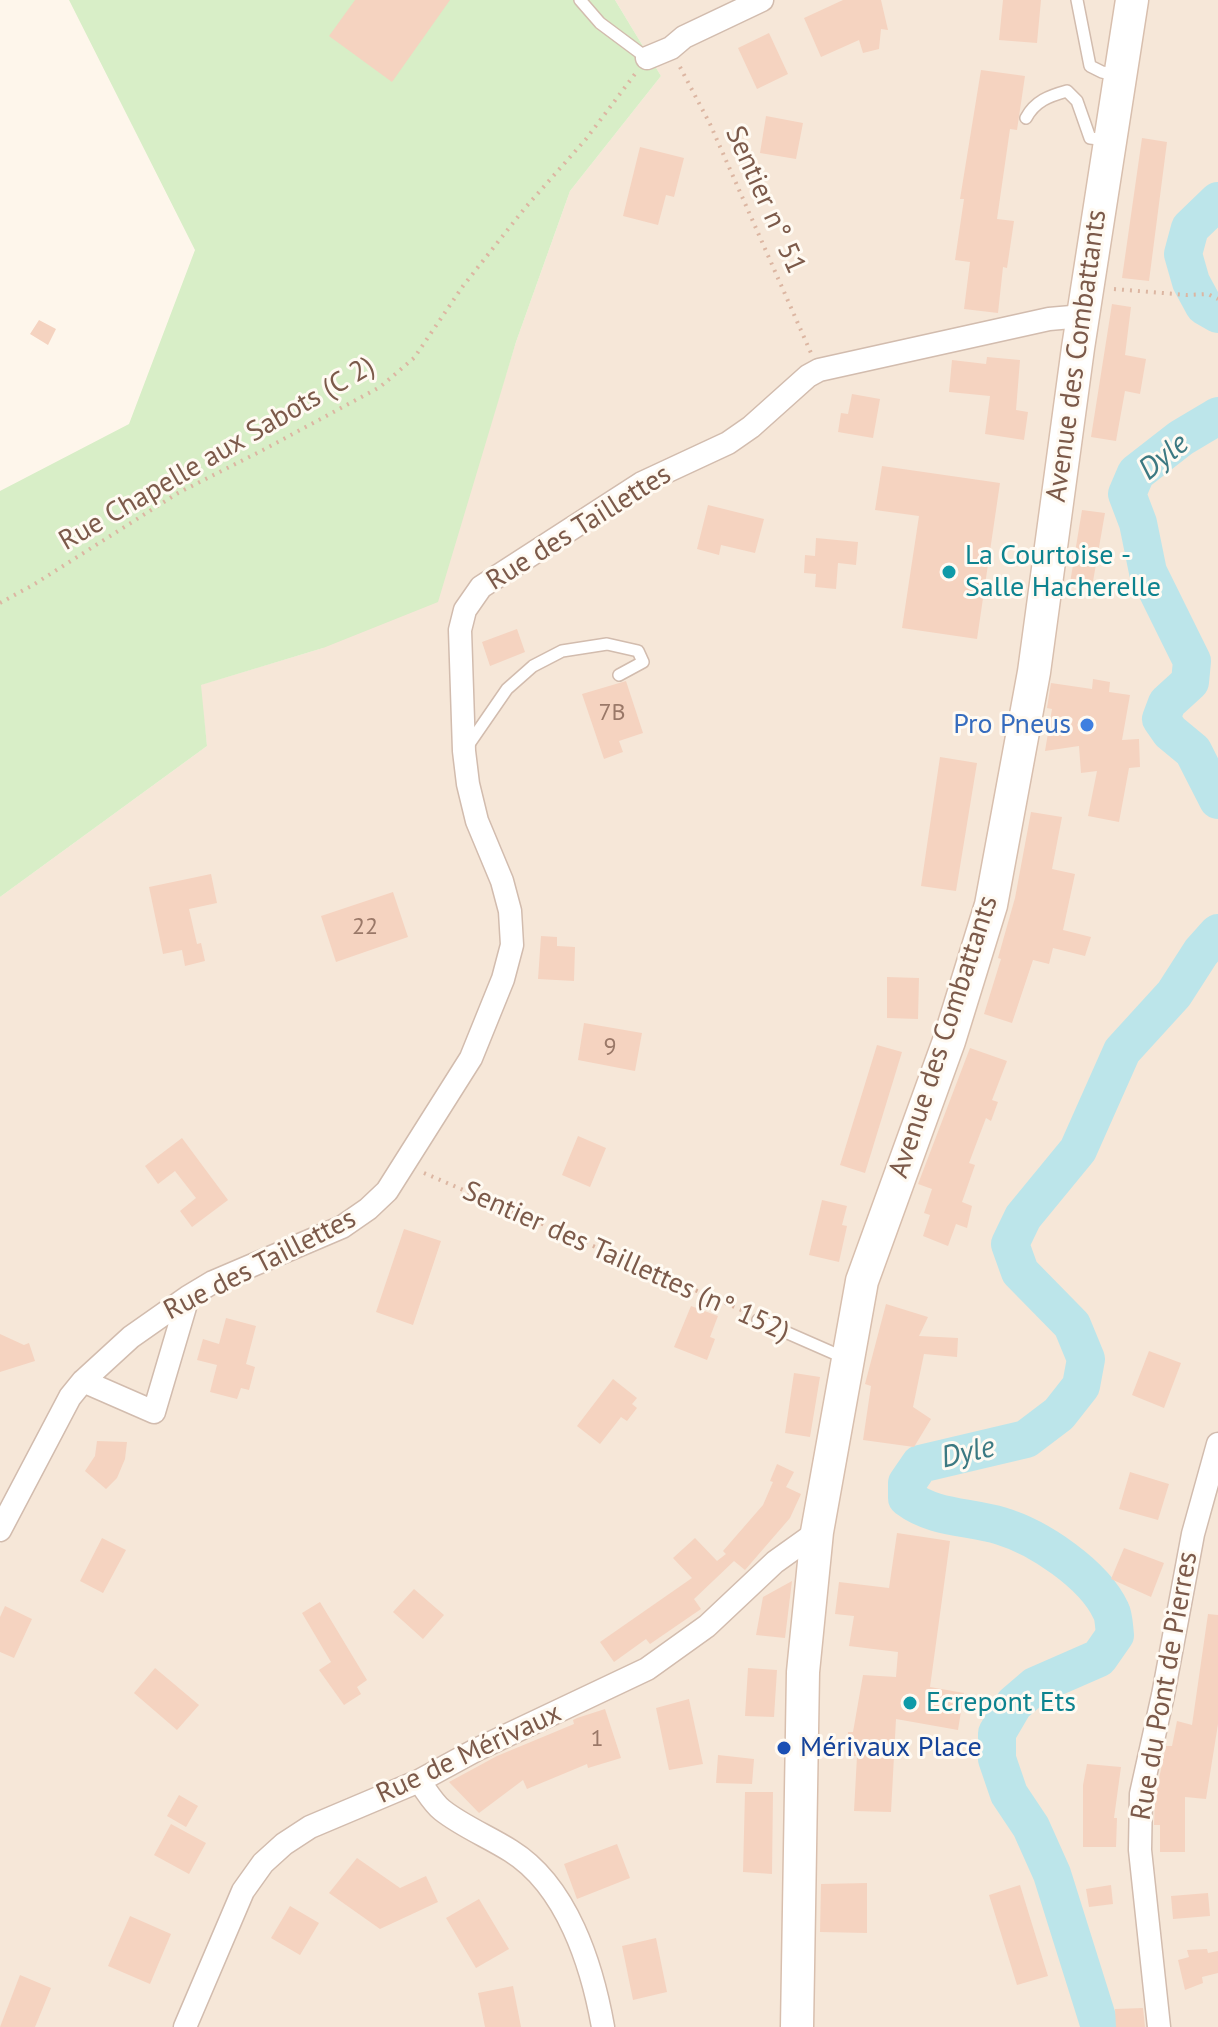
<!DOCTYPE html>
<html>
<head>
<meta charset="utf-8">
<style>
	body { margin:0 }
	canvas { display:block; background:#fef6eb }
</style>
</head>
<body>
<canvas width="1218" height="2027"></canvas>
<script>
const context = document.querySelector('canvas').getContext('2d');
context.lineJoin = 'round';
function fillPath(path, color) { context.fillStyle = color; context.fill(path, 'evenodd'); }
function stroke(path, color, width, dash) { context.strokeStyle = color; context.lineWidth = width; context.lineCap = dash ? 'butt' : 'round'; context.setLineDash(dash || []); context.stroke(path); }
function write(font, color, halo, rows, align = 'center') {
  context.font = font + ' "PT Sans",sans-serif'; context.lineWidth = 6; context.setLineDash([]); context.textBaseline = 'middle'; context.strokeStyle = halo; context.fillStyle = color; for (const [text, x, y, turn = 0] of rows) {
    context.save(); context.translate(x, y); context.rotate((+turn || 0) * Math.PI / 180); context.textAlign = isNaN(turn) ? turn : align; if (halo) context.strokeText(text, 0, 0); context.fillText(text, 0, 0); context.restore();
  }
}
const residential = new Path2D(`
	M615 0H1218V2027H0V1544L5 1532 0 1530V897L207 746 200 685 323 648 479 461 516 342 570 191 661 76Z`);
const green = new Path2D(`
	M69 0H615L661 76 570 191 516 342 438 602 323 648 201 685 207 746 0 897V491L129 424 195 250Z`);
const river = new Path2D(`
	M1218 201 1190 228 1183 254 1191 282 1204 306 1218 314
	M1218 416 1181 438 1136 473 1127 494 1138 523 1148 572 1192 661 1190 682 1167 703 1161 719 1170 732 1193 751 1218 800
	M1100 2027 1052 1874 1031 1827 1009 1794 997 1759V1733L1014 1704 1035 1686 1099 1658 1115 1635C1114 1627 1114 1617 1111 1611 1094 1574 1038 1537 1001 1526 968 1516 935 1519 907 1498V1483L920 1464 1026 1439 1059 1414 1081 1386 1086 1359 1072 1325 1020 1272 1010 1244 1023 1217 1078 1150 1122 1051 1174 994 1201 952 1218 933`);
const building = new Path2D(`
	M355 0H450L392 82 329 36Z
	M843 0H881L888 30 881 29 879 49 863 53 859 40 821 57 804 18Z
	M1003 0H1041L1037 43 999 40Z
	M769 33 788 74 757 89 738 48Z
	M981 70 1025 76 1017 130 1010 129 997 219 1014 221 1007 268 1003 267 998 313 964 309 970 262 955 260 964 199H960Z
	M766 116 803 123 796 159 760 153Z
	M1142 138 1167 142 1149 281 1122 278Z
	M640 147 684 158 674 197 666 195 658 225 623 216Z
	M1112 304 1131 307 1125 355 1146 359 1140 394 1125 391 1116 441 1091 437Z
	M39 320 56 329 48 345 30 334Z
	M987 357 1020 360 1016 410 1028 412 1024 440 985 434 990 396 949 392 952 360 986 364Z
	M852 394 880 399 873 438 838 432 841 413 848 414Z
	M882 466 1000 483 977 639 902 628 919 516 875 510Z
	M708 505 764 519 755 553 721 545 719 555 697 549Z
	M1082 510 1105 513 1092 587 1070 583Z
	M816 538 858 542 856 565 838 563 836 589 815 587 816 574 804 573 805 555 815 556Z
	M517 629 525 652 490 666 482 642Z
	M1093 679 1110 682 1109 692 1130 695 1122 740 1139 739 1140 767 1129 768 1119 822 1088 816 1097 771 1081 773 1079 746 1045 751 1052 709 1047 708 1051 683 1092 689Z
	M626 681 643 733 619 741 623 752 604 759 582 694Z
	M940 757 977 763 956 891 921 886Z
	M1031 812 1062 817 1052 869 1075 874 1063 930 1091 937 1085 956 1053 948 1049 964 1033 960 1012 1023 984 1014 1001 959 998 958 1015 898Z
	M211 874 217 903 189 909 197 944 201 943 205 961 185 966 182 950 163 954 149 887Z
	M393 892 408 937 336 962 321 916Z
	M541 936 557 937V946L575 947 574 981 538 979Z
	M887 977 919 978 918 1019 887 1018Z
	M584 1023 642 1033 635 1071 578 1060Z
	M877 1045 902 1052 865 1173 840 1165Z
	M970 1048 1007 1061 992 1100 998 1102 991 1121 986 1118 969 1163 975 1165 962 1202 972 1206 967 1228 956 1224 948 1246 923 1236 930 1215 924 1213 932 1189 918 1184Z
	M578 1136 606 1148 590 1187 562 1175Z
	M182 1138 228 1200 192 1227 180 1211 196 1198 175 1171 158 1184 145 1166Z
	M822 1200 847 1206 842 1225 847 1226 839 1262 809 1255Z
	M404 1229 441 1241 413 1325 376 1312Z
	M886 1304 928 1317 919 1336 958 1338 957 1357 924 1354 913 1407 931 1419 914 1447 863 1440 871 1386 865 1384Z
	M691 1306 718 1316 710 1337 715 1339 707 1360 674 1347Z
	M226 1318 256 1326 246 1364 255 1367 249 1390 241 1388 237 1399 210 1392 217 1365 197 1360 203 1339 219 1344Z
	M0 1334 24 1345 29 1343 35 1361 0 1372Z
	M1149 1351 1181 1363 1164 1408 1132 1395Z
	M794 1373 820 1377 810 1437 785 1433Z
	M613 1379 637 1398 632 1404 637 1408 627 1421 621 1417 600 1444 577 1426Z
	M97 1441 127 1442 125 1459 117 1478 106 1489 85 1471 95 1456Z
	M777 1464 794 1472 786 1487 801 1494 790 1518 745 1570 734 1561 694 1599 701 1609 650 1644 646 1639 614 1662 600 1642 692 1578 673 1558 695 1538 717 1561 726 1554 723 1551 763 1505 773 1482 770 1481Z
	M1130 1472 1169 1484 1158 1520 1119 1509Z
	M897 1533 950 1541 930 1687 964 1693 958 1730 896 1719 891 1812 854 1811 857 1756H847L848 1732H853L863 1675 896 1677 898 1652 849 1646 854 1616 835 1614 839 1582 889 1588Z
	M102 1538 126 1550 103 1593 80 1581Z
	M1124 1548 1164 1563 1151 1597 1111 1579Z
	M792 1581 785 1638 756 1635 763 1597Z
	M414 1589 444 1615 423 1639 393 1612Z
	M320 1602 367 1680 357 1687 361 1694 344 1705 319 1670 331 1662 302 1613Z
	M5 1606 32 1619 14 1658 0 1652V1617Z
	M1208 1614 1218 1615V1724L1206 1799 1185 1797V1852H1160V1825H1154L1155 1797 1166 1746H1172L1177 1721 1192 1725Z
	M155 1668 199 1705 177 1730 134 1693Z
	M748 1668 777 1670 774 1717 745 1716Z
	M689 1699 703 1764 669 1770 656 1708Z
	M605 1709 621 1758 588 1768 587 1764 527 1789 523 1780 479 1813 449 1782 497 1756 574 1724 573 1720 577 1718Z
	M718 1755 754 1759 752 1784 716 1783Z
	M1087 1764 1121 1767 1114 1818H1117L1116 1847H1083V1785Z
	M745 1792H773L772 1874 743 1872Z
	M179 1795 198 1806 186 1827 167 1816Z
	M171 1824 206 1843 189 1874 154 1855Z
	M617 1844 630 1878 577 1899 564 1864Z
	M357 1858 400 1888 426 1876 438 1902 380 1929 329 1893Z
	M867 1883V1933L820 1932 821 1884Z
	M1020 1885 1048 1976 1017 1985 989 1895Z
	M1111 1885 1113 1904 1089 1907 1086 1889Z
	M1208 1893 1210 1916 1173 1919 1171 1896Z
	M479 1899 509 1949 476 1968 446 1918Z
	M290 1906 319 1923 300 1955 271 1938Z
	M130 1916 171 1934 150 1984 108 1966Z
	M656 1938 667 1992 633 2000 622 1946Z
	M1207 1949 1208 1953 1218 1951V1973L1202 1977 1203 1983 1185 1990 1178 1960 1189 1957 1187 1950Z
	M20 1975 51 1988 35 2027H0Z
	M513 1986 521 2027H485L478 1993Z
	M1143 2008 1145 2027H1116L1115 2009Z`);
const path = new Path2D(`
	M680 67 710 124 811 353
	M1114 289 1187 295 1208 294 1218 299
	M0 603 33 585 178 493 263 450 380 387 414 358 463 286 525 208 586 139 635 74
	M424 1173 746 1312`);
const lane = new Path2D(`
	M580 0 600 23 647 58
	M1077 0 1090 66 1102 72 1116 75
	M1026 118C1035 101 1049 96 1067 91L1077 101 1090 138 1108 140
	M467 747 507 689 533 666 562 651 607 644 638 651 643 662 619 675
	M758 1320 847 1359`);
const street = new Path2D(`
	M647 58 671 48 684 37 762 0
	M83 1381 154 1412 188 1297
	M0 1530 70 1397 83 1381 131 1337 188 1297 213 1282 342 1227 368 1209 387 1191 471 1058 503 979 512 945 510 911 502 881 477 821 468 784 464 751 460 630 465 610 481 587 642 483 728 443 751 427 808 376 819 370 1049 319 1083 316
	M419 1781C426 1790 433 1803 442 1810 462 1826 489 1837 511 1851 567 1886 592 1965 603 2027
	M185 2027 243 1891 263 1863 284 1844 310 1827 419 1781 476 1750 647 1669 707 1626 775 1562 817 1532
	M1159 2027 1140 1850 1141 1794 1163 1695 1193 1534 1218 1444`);
const secondary = new Path2D(`
	M797 2027 803 1672 817 1532 862 1281 949 1041 991 905 1034 672 1078 348 1132 0`);
const markers = [
	[949,572,8,"#0f9aa8"],
	[1087,725,8,"#3f7fe0"],
	[910,1703,8,"#0f9aa8"],
	[784,1748,8,"#1a4fb4"]
];
const numberNames = [
	["7B",612,713],
	["22",365,927],
	["9",610,1047],
	["1",597,1739]
];
const streetNames = [
	["Sentier n° 51",765,200,66],
	["Avenue des Combattants",1077,356,-82],
	["Rue Chapelle aux Sabots (C 2)",217,454,-30],
	["Rue des Taillettes",579,528,-32],
	["Avenue des Combattants",944,1037,-72],
	["Sentier des Taillettes (n° 152)",626,1262,24],
	["Rue des Taillettes",260,1265,-27],
	["Rue du Pont de Pierres",1165,1686,-80],
	["Rue de Mérivaux",469,1754,-25]
];
const cultureNames = [
	["La Courtoise -",965,556],
	["Salle Hacherelle",965,588],
	["Ecrepont Ets",926,1703]
];
const shopNames = [
	["Pro Pneus",1071,725]
];
const transitNames = [
	["Mérivaux Place",800,1748]
];
const waterNames = [
	["Dyle",1164,457,-39],
	["Dyle",968,1453,-13]
];
fillPath(residential, '#f6e7d8');
fillPath(green, '#d8eec7');
stroke(river, '#bce5ea', 38);
fillPath(building, '#f5d3c0');
stroke(lane, '#d2bcae', 14);
stroke(street, '#d2bcae', 25);
stroke(secondary, '#d8bfae', 35);
stroke(path, '#dcb6a2', 4, [2, 6]);
stroke(lane, '#fff', 11);
stroke(street, '#fff', 22);
stroke(secondary, '#fff', 32);
for (const [x, y, r, color] of markers) { const dot = new Path2D(); dot.arc(x, y, r, 0, 2 * Math.PI); context.fillStyle = color; context.fill(dot); stroke(dot, '#fffaf2', 3); }
write('24px', '#9a7868', null, numberNames);
write('28px', '#7c5a4a', '#fffaf2', streetNames);
write('28px', '#0d838f', '#fffaf2', cultureNames, 'left');
write('28px', '#366cbe', '#fffaf2', shopNames, 'right');
write('28px', '#164399', '#fffaf2', transitNames, 'left');
write('italic 30px', '#3c7982', '#fffaf2', waterNames);
</script>
</body>
</html>
